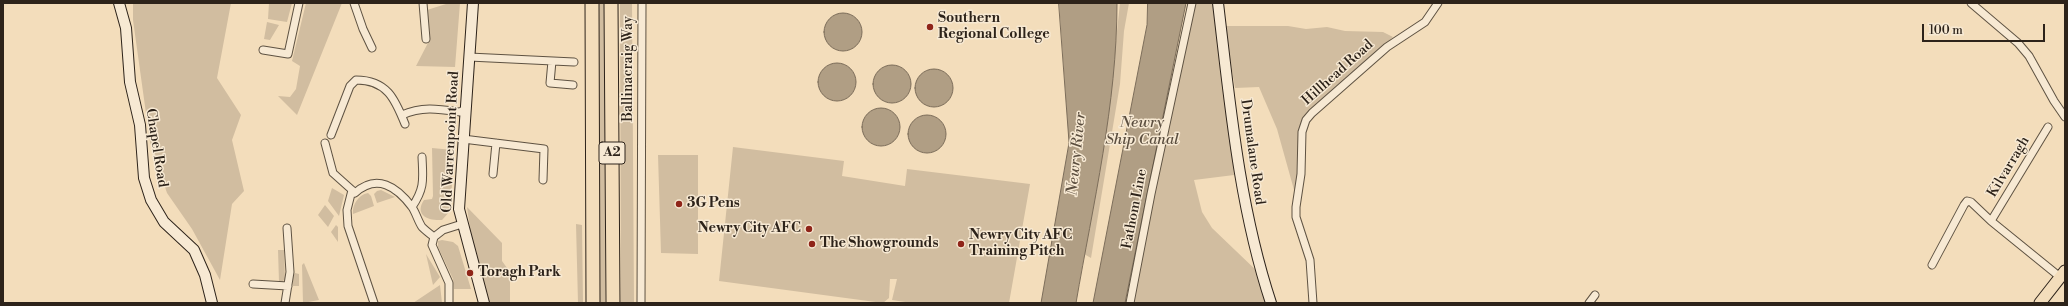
<!DOCTYPE html>
<html>
<head>
<meta charset="utf-8">
<style>
	body { margin:0 }
	#map { position:relative; width:2068px; height:306px; overflow:hidden; background:#f3ddbb; font-family:"Libre Bodoni",serif }
	canvas { display:block }
	.frame { position:absolute; inset:0; border:4px solid #2d231a; pointer-events:none }
	.scale { position:absolute; left:1922px; top:24px; width:123px; height:18px; box-sizing:border-box; border:2px solid #2d231a; border-top:0; padding-left:5px; font-size:12px; line-height:14px; white-space:nowrap; color:#2d231a; -webkit-text-stroke:3px #f7e9d3; paint-order:stroke }
</style>
</head>
<body>
<div id="map">
<canvas width="2068" height="306"></canvas>
<div class="frame"></div>
<div class="scale">100 m</div>
</div>
<script>
const context = document.querySelector('canvas').getContext('2d');
context.lineJoin = 'round';
function fillPath(path, color) { context.fillStyle = color; context.fill(path, 'evenodd'); }
function stroke(path, color, width, dash) { context.strokeStyle = color; context.lineWidth = width; context.lineCap = dash ? 'butt' : 'round'; context.setLineDash(dash || []); context.stroke(path); }
function write(font, color, halo, rows, align = 'center') {
  context.font = font + ' "Libre Bodoni",serif'; context.lineWidth = 3; context.setLineDash([]); context.textBaseline = 'middle'; context.strokeStyle = halo; context.fillStyle = color; for (const [text, x, y, turn = 0] of rows) {
    context.save(); context.translate(x, y); context.rotate((+turn || 0) * Math.PI / 180); context.textAlign = isNaN(turn) ? turn : align; if (halo) context.strokeText(text, 0, 0); context.fillText(text, 0, 0); context.restore();
  }
}
const green = new Path2D(`
	M133 3H231L217 78 241 115 232 140 244 191 232 204 220 280 192 229 167 193 150 142 133 20Z
	M269 3H292L287 22 268 19Z
	M306 3H342L297 115 278 96 290 97 296 89 300 66 292 61Z
	M460 3 455 67 416 66 430 39 427 10 446 4Z
	M597 3H605V303H598Z
	M620 3H632L634 303H621Z
	M1120 3H1129L1124 31 1120 84 1091 258 1084 254 1108 116Z
	M1193 3H1213L1224 76 1234 175 1194 180 1202 212 1212 228 1259 273 1268 303H1130Z
	M267 22 279 25 270 40 264 39Z
	M1224 26H1288L1306 29 1327 27 1345 31 1383 32 1393 37 1309 117 1301 127V178L1296 197 1277 129 1259 87 1235 88Z
	M733 147 844 161 842 176 905 186 907 169 1030 184 1009 303H912L892 300 897 279H890L889 298 883 303 719 281Z
	M432 148 453 150 451 210 442 220C428 221 414 215 424 200L432 199 433 196Z
	M658 155H698V254L661 253Z
	M332 188 344 195 339 216 328 201Z
	M381 190 395 197 377 203 374 194 377 191Z
	M368 193 371 196 374 206 353 214C352 205 358 195 368 193Z
	M325 205 334 216 328 227 318 215Z
	M467 207 502 243V261L510 272V303H489L472 243Z
	M576 224 582 225 583 303H578Z
	M336 225 338 227V242L331 232Z
	M442 240 453 242 458 246 471 289H454L453 279 438 247V241Z
	M278 250H284L285 279 282 282H279Z
	M426 254 440 277 433 285Z
	M304 263 319 300 303 303 302 265Z
	M295 273 299 274V286H293V276Z
	M440 285 442 303H413Z`);
const water = new Path2D(`
	M1059 3H1117C1117 104 1093 204 1076 303H1041L1069 143Z
	M1148 3H1186L1125 303H1093L1147 25Z
	M824 32a19 19 0 1 1 38 0a19 19 0 1 1-38 0Z
	M818 82a19 19 0 1 1 38 0a19 19 0 1 1-38 0Z
	M873 84a19 19 0 1 1 38 0a19 19 0 1 1-38 0Z
	M915 88a19 19 0 1 1 38 0a19 19 0 1 1-38 0Z
	M862 127a19 19 0 1 1 38 0a19 19 0 1 1-38 0Z
	M908 134a19 19 0 1 1 38 0a19 19 0 1 1-38 0Z`);
const street = new Path2D(`
	M354 3 363 29 372 48
	M423 3 426 39
	M1971 3 2018 43 2029 56 2054 101 2065 117
	M263 50 288 54 299 3
	M469 57 574 62
	M552 61 550 83 573 85
	M402 115C422 106 439 109 460 112L464 110
	M331 135 350 86 356 80C387 80 395 99 405 124
	M463 139 544 149 543 180
	M325 143 333 173 352 190
	M493 174 496 143
	M412 207C425 188 423 179 422 157
	M1991 221 2048 127
	M1932 265 1964 205 1967 201 1971 202 1991 221 2060 277
	M253 284 288 286
	M285 303 290 272 287 228
	M374 303 348 226 347 210 352 190 355 193C377 173 397 187 412 207 416 213 418 221 422 227 425 230 430 234 434 237
	M449 303V283L432 245 434 237 443 230 462 224
	M641 303 642 3
	M1130 303 1151 194 1192 3
	M1313 303 1310 260 1296 217V207L1301 174 1302 132 1306 120 1312 113 1387 47 1425 22 1438 3
	M1589 303 1595 295`);
const secondary = new Path2D(`
	M119 3 126 28 130 82 140 125 144 178 151 200 164 222 194 250 205 275 212 303
	M473 3 459 209 484 303
	M1218 3C1230 104 1239 206 1271 303`);
const primary = new Path2D(`
	M2040 303 2065 271`);
const highway = new Path2D(`
	M592 3 593 303
	M611 3 613 303`);
const markers = [
	[930,27,4,"#8f2418"],
	[679,204,4,"#8f2418"],
	[809,229,4,"#8f2418"],
	[812,244,4,"#8f2418"],
	[961,244,4,"#8f2418"],
	[470,273,4,"#8f2418"]
];
const shields = [
	[612,153,26]
];
const shieldNames = [
	["A2",612,153]
];
const poiNames = [
	["Southern",938,19],
	["Regional College",938,35],
	["3G Pens",687,204],
	["Newry City AFC",801,229,"right"],
	["Newry City AFC",969,236],
	["Training Pitch",969,252],
	["The Showgrounds",820,244],
	["Toragh Park",478,273]
];
const streetNames = [
	["Ballinacraig Way",629,69,-90],
	["Hillhead Road",1338,73,-42],
	["Old Warrenpoint Road",451,142,-87],
	["Chapel Road",156,148,81],
	["Drumalane Road",1252,152,82],
	["Kilvarragh",2009,167,-59],
	["Fathom Line",1135,209,-79]
];
const waterNames = [
	["Newry",1142,123],
	["Ship Canal",1142,140],
	["Newry River",1077,154,-84]
];
fillPath(green, '#d1bda0');
fillPath(water, '#b09e84');
stroke(water, '#7c6d5a', 1);
stroke(street, '#5e5242', 9);
stroke(secondary, '#2d231a', 12);
stroke(primary, '#2d231a', 13);
stroke(highway, '#2d231a', 15);
stroke(street, '#f7e9d3', 7);
stroke(secondary, '#f7e9d3', 10);
stroke(primary, '#f3ddbb', 11);
stroke(highway, '#f3ddbb', 13);
for (const [x, y, r, color] of markers) { const dot = new Path2D(); dot.arc(x, y, r, 0, 2 * Math.PI); context.fillStyle = color; context.fill(dot); stroke(dot, '#f7e9d3', 1.5); }
for (const [x, y, w] of shields) { const box = new Path2D(); box.roundRect(x - w / 2, y - 11, w, 22, 3); context.fillStyle = '#f7e9d3'; context.fill(box); stroke(box, '#2d231a', 1); }
write('bold 13px', '#2d231a', null, shieldNames);
write('bold 14px', '#2d231a', '#f7e9d3', poiNames, 'left');
write('14px', '#2d231a', '#f7e9d3', streetNames);
write('italic 15px', '#5b4e3f', '#f7e9d3', waterNames);
</script>
</body>
</html>
